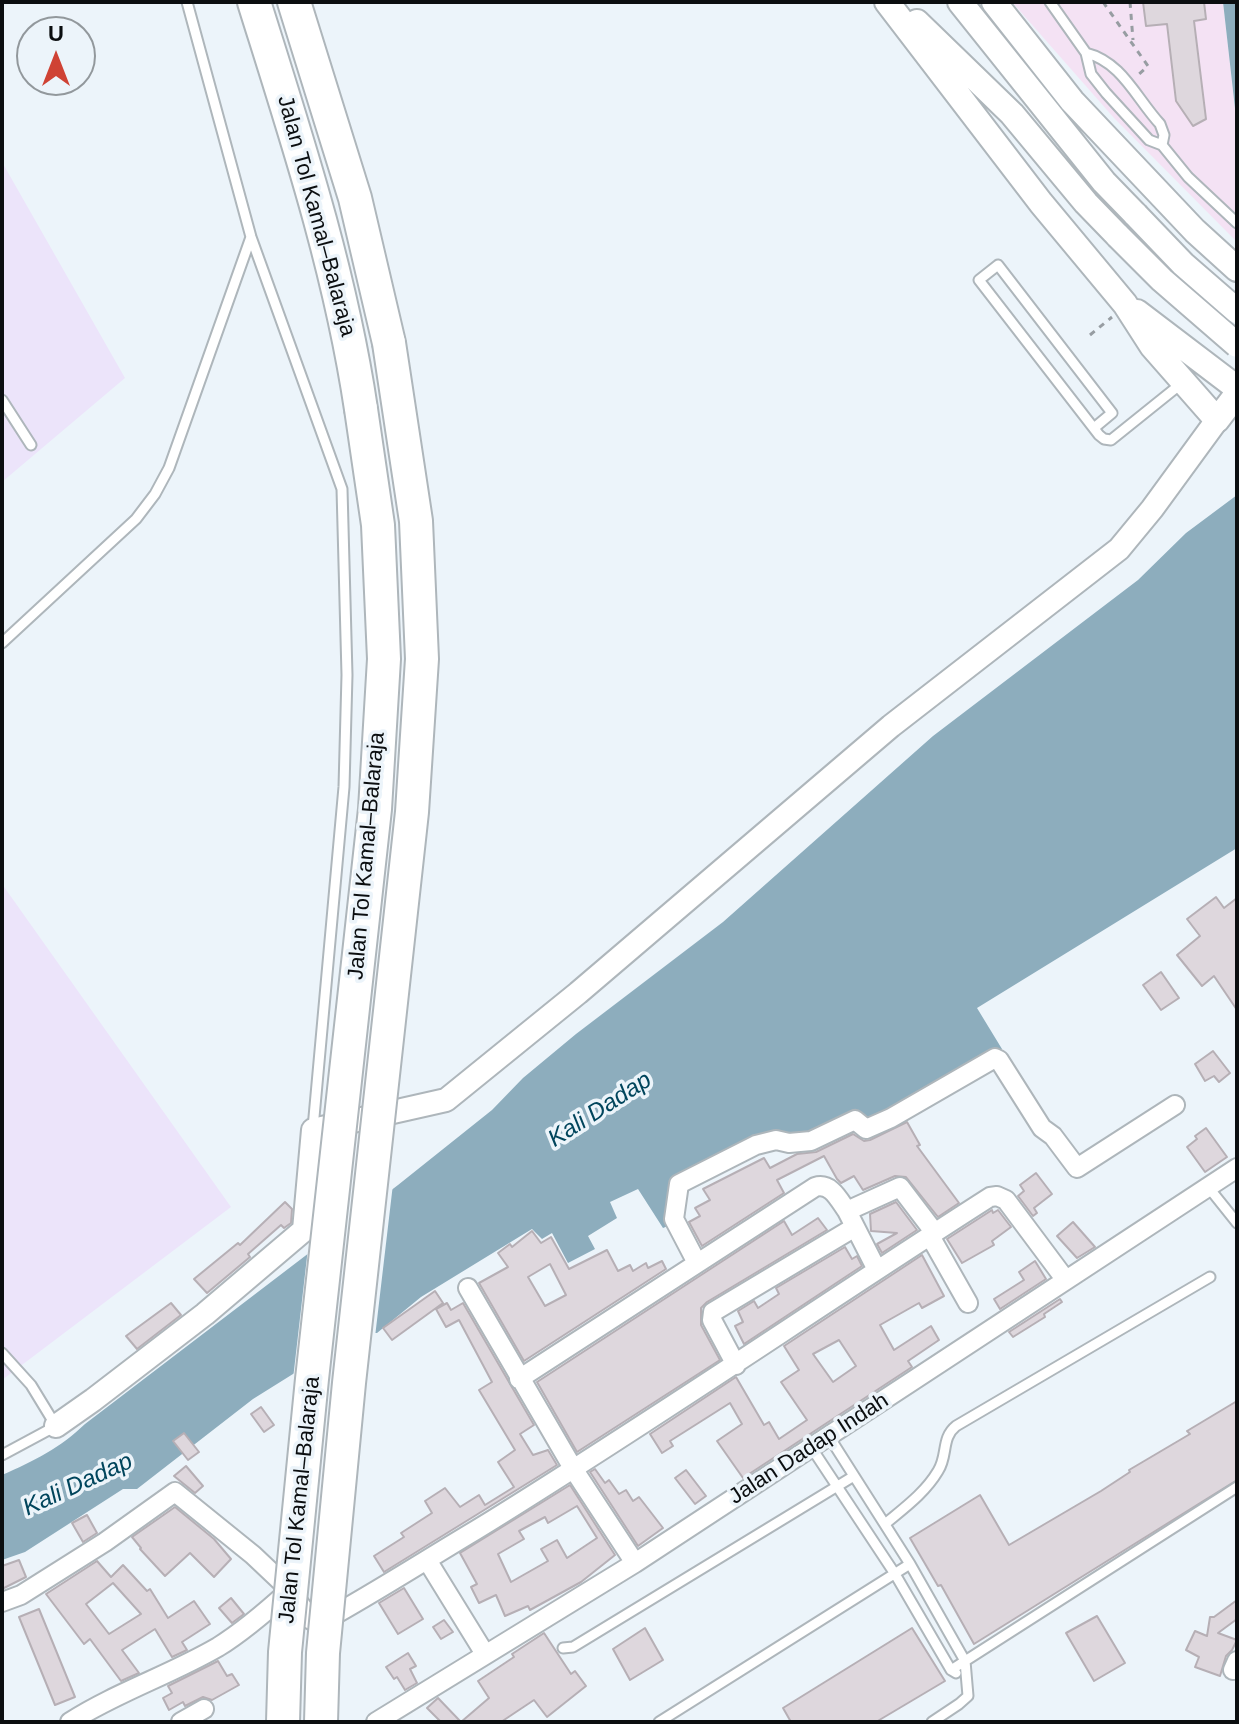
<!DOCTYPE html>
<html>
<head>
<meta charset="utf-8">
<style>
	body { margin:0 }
	#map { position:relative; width:1239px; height:1724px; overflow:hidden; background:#ecf4fa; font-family:Helvetica,sans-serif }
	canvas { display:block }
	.frame { position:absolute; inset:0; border:4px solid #0b0e10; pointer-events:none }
	.north { position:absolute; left:16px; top:16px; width:80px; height:80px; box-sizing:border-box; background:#ecf4fa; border:2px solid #92989c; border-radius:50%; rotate:0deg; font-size:22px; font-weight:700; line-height:32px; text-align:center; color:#0b0e10 }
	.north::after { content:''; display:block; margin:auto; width:28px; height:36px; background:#cf4234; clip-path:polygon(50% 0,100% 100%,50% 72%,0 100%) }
</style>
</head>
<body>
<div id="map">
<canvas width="1239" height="1724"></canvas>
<div class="frame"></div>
<div class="north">U</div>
</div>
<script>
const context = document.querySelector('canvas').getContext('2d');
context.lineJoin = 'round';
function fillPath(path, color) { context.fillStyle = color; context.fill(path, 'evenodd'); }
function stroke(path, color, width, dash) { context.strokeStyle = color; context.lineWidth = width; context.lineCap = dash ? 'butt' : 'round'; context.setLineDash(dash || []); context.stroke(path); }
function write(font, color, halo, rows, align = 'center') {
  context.font = font + ' Helvetica,sans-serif'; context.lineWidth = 7; context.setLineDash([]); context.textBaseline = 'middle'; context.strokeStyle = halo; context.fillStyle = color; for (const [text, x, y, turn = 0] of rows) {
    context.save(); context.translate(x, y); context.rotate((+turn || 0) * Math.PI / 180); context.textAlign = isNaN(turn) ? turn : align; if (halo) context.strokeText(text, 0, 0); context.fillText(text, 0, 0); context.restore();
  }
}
const commercial = new Path2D(`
	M1012 2H1223L1237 127V242L1114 118Z`);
const industrial = new Path2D(`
	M2 162 125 378 2 482Z
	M2 884 231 1207 2 1380Z`);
const water = new Path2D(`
	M1223 2H1237V126Z
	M1237 495V848L977 1008 1002 1049C976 1064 886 1123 859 1116L677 1179 673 1224 663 1228 638 1189 610 1202 617 1218 588 1236 595 1249 568 1263 552 1233 542 1239 532 1229 421 1297 377 1333H346L309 1364 253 1399 137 1489H123L25 1552 2 1560V1475C34 1461 60 1448 85 1424L398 1185 492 1110 523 1078 576 1034 723 922 933 736 1138 580 1186 533Z`);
const pier = new Path2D(`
	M393 1184 375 1337H347L317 1354 312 1367 293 1379 308 1248Z`);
const building = new Path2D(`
	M1143 2H1204L1206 19 1194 21 1206 119 1193 126 1176 101 1167 24 1146 26Z
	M1216 897 1224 908 1237 898V1010L1214 976 1202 986 1177 955 1200 936 1187 919Z
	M1161 972 1179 998 1161 1010 1143 985Z
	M1213 1051 1230 1073 1219 1082 1214 1076 1205 1081 1195 1064Z
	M907 1122 920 1145 917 1146 959 1203 938 1217 906 1177 895 1176 863 1190 854 1176 841 1183 837 1179 824 1156 777 1180 784 1193 702 1246 689 1222 700 1216 695 1208 710 1200 703 1189 764 1158 770 1168 797 1154 816 1152 853 1134 864 1141 870 1140Z
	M1206 1128 1227 1157 1205 1172 1187 1147 1197 1139 1195 1136Z
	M1036 1173 1052 1194 1034 1208 1037 1213 1033 1216 1018 1196 1024 1191 1020 1185Z
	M285 1202 292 1209 291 1223 284 1228 281 1225 248 1254 250 1257 207 1293 194 1279 238 1243 240 1245Z
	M896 1202 917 1230 882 1253 877 1244 897 1233 871 1231 870 1214Z
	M992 1210 993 1213 998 1210 1011 1227 992 1241 994 1245 962 1263 947 1239Z
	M818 1218 827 1230 707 1302 701 1308V1325L720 1360 577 1452 537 1382 784 1221 792 1235Z
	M1073 1222 1095 1247 1077 1258 1057 1236Z
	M532 1231 541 1243 551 1237 569 1269 607 1250 618 1271 630 1265 633 1271 646 1263 648 1268 662 1261 666 1269 524 1361 479 1283 508 1267 498 1253 510 1244 512 1247ZM550 1264 566 1295 545 1306 528 1277Z
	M845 1247 852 1259 857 1256 862 1266 744 1344 735 1326 743 1322 738 1311 754 1301 758 1308 779 1294 776 1288Z
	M922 1255 944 1296 922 1308 919 1303 880 1325 894 1350 931 1326 939 1340 908 1361 912 1367 743 1478 717 1441 742 1424 730 1403 670 1441 673 1446 662 1453 650 1434 736 1377 764 1425 769 1422 779 1439 807 1420 781 1382 799 1370 784 1346ZM839 1340 856 1366 833 1382 813 1354Z
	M1035 1261 1046 1279 1000 1309 994 1299 1024 1280 1019 1272Z
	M435 1291 443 1303 392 1340 383 1328Z
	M1060 1299 1062 1302 1044 1314 1045 1317 1013 1337 1009 1332Z
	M171 1303 181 1315 137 1349 126 1336Z
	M447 1303 451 1310 463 1303 534 1425 520 1434 533 1455 548 1450 557 1465 384 1572 374 1556 404 1537 401 1533 432 1513 425 1501 445 1488 460 1507 479 1495 485 1505 514 1487 498 1462 515 1450 479 1390 492 1382 459 1320 446 1327 436 1309Z
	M1237 1401V1480L974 1644 941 1585 938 1586 910 1538 980 1495 1009 1545 1101 1491 1130 1472 1129 1470 1190 1434 1187 1431Z
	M261 1407 274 1425 264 1432 251 1414Z
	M184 1433 199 1452 188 1460 173 1441Z
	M186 1466 203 1486 195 1493 174 1476Z
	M595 1469 605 1483 609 1480 619 1494 626 1490 633 1501 639 1497 663 1528 638 1546 590 1472Z
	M686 1470 706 1496 695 1504 675 1478Z
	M570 1485 615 1555 581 1582 530 1610 528 1606 505 1616 496 1595 479 1603 471 1587 477 1584 460 1553ZM577 1506 597 1538 567 1558 557 1540 541 1549 548 1561 511 1582 498 1554 524 1539 519 1531 545 1517 548 1523Z
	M175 1507 214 1539 231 1559 214 1577 190 1553 165 1576 140 1549 141 1548 132 1537Z
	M87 1515 97 1533 83 1542 72 1523Z
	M19 1560 26 1577 2 1589V1566Z
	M97 1561 111 1577 123 1565 147 1591 150 1589 168 1618 194 1601 210 1624 182 1642 187 1650 172 1657 155 1629 122 1650 139 1673 121 1681 90 1639 84 1644 46 1594ZM113 1583 141 1614 109 1634 86 1604Z
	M404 1588 423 1619 398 1634 379 1603Z
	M231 1598 244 1614 232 1623 219 1608Z
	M1237 1600V1619L1218 1633 1237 1640 1232 1650 1226 1656 1220 1676 1195 1667 1199 1657 1186 1650 1195 1631 1207 1636 1210 1617H1214Z
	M39 1609 75 1697 55 1705 19 1617Z
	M1097 1616 1125 1663 1094 1681 1066 1633Z
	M444 1620 453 1632 441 1639 433 1627Z
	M645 1628 663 1660 630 1680 613 1649Z
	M912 1628 945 1681 876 1722H791L783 1708Z
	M544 1633 571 1674 575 1671 586 1686 547 1717 534 1700 501 1722H461L489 1698 478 1681 514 1657 512 1654Z
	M408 1653 416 1666 410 1669 417 1683 405 1690 397 1677 394 1679 386 1667Z
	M218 1661 227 1676 232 1674 239 1685 212 1700 203 1697 185 1706 183 1702 169 1710 163 1698 172 1693 168 1686Z
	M438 1698 461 1722H441L427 1708Z`);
const path = new Path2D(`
	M1103 2 1148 66 1137 76
	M1130 2 1133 40
	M1090 335 1112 317`);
const service = new Path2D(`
	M187 2 251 237 342 489 347 675 344 787 313 1128
	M1050 2 1086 53 1091 74 1106 93 1149 140 1162 145 1188 177 1237 223
	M1086 53C1122 62 1136 98 1160 124L1164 135 1162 145
	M2 400 31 445
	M1094 428 1112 413 998 265 979 280 1099 435 1104 439 1111 440 1182 383
	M2 643 136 519 155 494 169 468 251 237
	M1209 1188 1237 1223
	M2 1353 31 1385 56 1426 2 1455
	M828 1435 910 1564 965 1661 968 1696 959 1704 932 1722
	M811 1447 895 1574 951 1670 956 1673
	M885 1524C904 1508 925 1493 938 1471 948 1456 941 1438 956 1426L1210 1277
	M563 1648 573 1647 854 1476
	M951 1670 1237 1487
	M659 1722 910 1564`);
const minor = new Path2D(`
	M930 1236 968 1303
	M697 1263 674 1219 679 1184 756 1145 776 1140 789 1143 811 1141 855 1120 866 1129 891 1118 995 1058 999 1060 1042 1128 1053 1136 1077 1168 1175 1105
	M877 1270 847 1211 900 1187 935 1233
	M468 1288 574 1470 635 1563
	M736 1365 712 1320 713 1312 855 1227
	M519 1379 815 1187C831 1182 839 1200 847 1211
	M427 1560 485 1654
	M2 1602 21 1595 105 1542 175 1492 253 1555 290 1590 311 1620 320 1623C373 1594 424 1561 476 1530 650 1423 818 1307 990 1197L997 1196 1006 1200 1065 1279
	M1233 1670 1237 1661
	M70 1722C117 1692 170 1675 218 1647 244 1631 268 1610 290 1590
	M181 1722 204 1709
	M376 1722 635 1563 1237 1168`);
const tertiary = new Path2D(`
	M56 1426 93 1400 205 1314 304 1230 313 1130 446 1100 578 993 891 726 1119 549 1152 509 1217 420`);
const secondary = new Path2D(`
	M887 2 1041 203 1125 304 1152 346 1217 420 1237 394
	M960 2 1104 182 1136 215
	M994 2 1072 101 1195 231 1237 269
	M917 22 1012 114 1086 203 1118 236
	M1137 312 1237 388`);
const motorway = new Path2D(`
	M254 2C296 136 340 269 361 409
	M294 2 355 198 389 343`);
const secondaryBridge = new Path2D(`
	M1136 215 1183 264 1237 311
	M1118 236 1162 280 1237 345`);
const motorwayBridge = new Path2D(`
	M283 1722 285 1652 312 1379 375 809 384 659 378 525 361 409
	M321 1722 323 1653 349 1383 412 812 422 659 416 521 389 343`);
const streetNames = [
	["Jalan Tol Kamal–Balaraja",316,216,75],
	["Jalan Tol Kamal–Balaraja",367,856,-85],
	["Jalan Dadap Indah",809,1449,-33],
	["Jalan Tol Kamal–Balaraja",300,1500,-84]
];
const waterNames = [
	["Kali Dadap",600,1110,-33],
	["Kali Dadap",78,1485,-25]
];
fillPath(commercial, '#f4e2f4');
fillPath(industrial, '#ece4fa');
fillPath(water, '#8dadbd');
fillPath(pier, '#ecf4fa');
fillPath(building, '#ded7dd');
stroke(building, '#b6afb5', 2);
stroke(service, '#aeb6bb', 13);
stroke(minor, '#aeb6bb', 22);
stroke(tertiary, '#aeb6bb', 26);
stroke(secondary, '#aeb6bb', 28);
stroke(motorway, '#aeb6bb', 36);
stroke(path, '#979da2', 3, [6, 6]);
stroke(service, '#fff', 9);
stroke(minor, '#fff', 18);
stroke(tertiary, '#fff', 22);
stroke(secondary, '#fff', 24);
stroke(motorway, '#fff', 32);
stroke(secondaryBridge, '#aeb6bb', 28, []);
stroke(motorwayBridge, '#aeb6bb', 36, []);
stroke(secondaryBridge, '#fff', 24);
stroke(motorwayBridge, '#fff', 32);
write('22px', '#0b0e10', '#ecf4fa', streetNames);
write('italic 24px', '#00455c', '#ecf4fa', waterNames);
</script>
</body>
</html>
